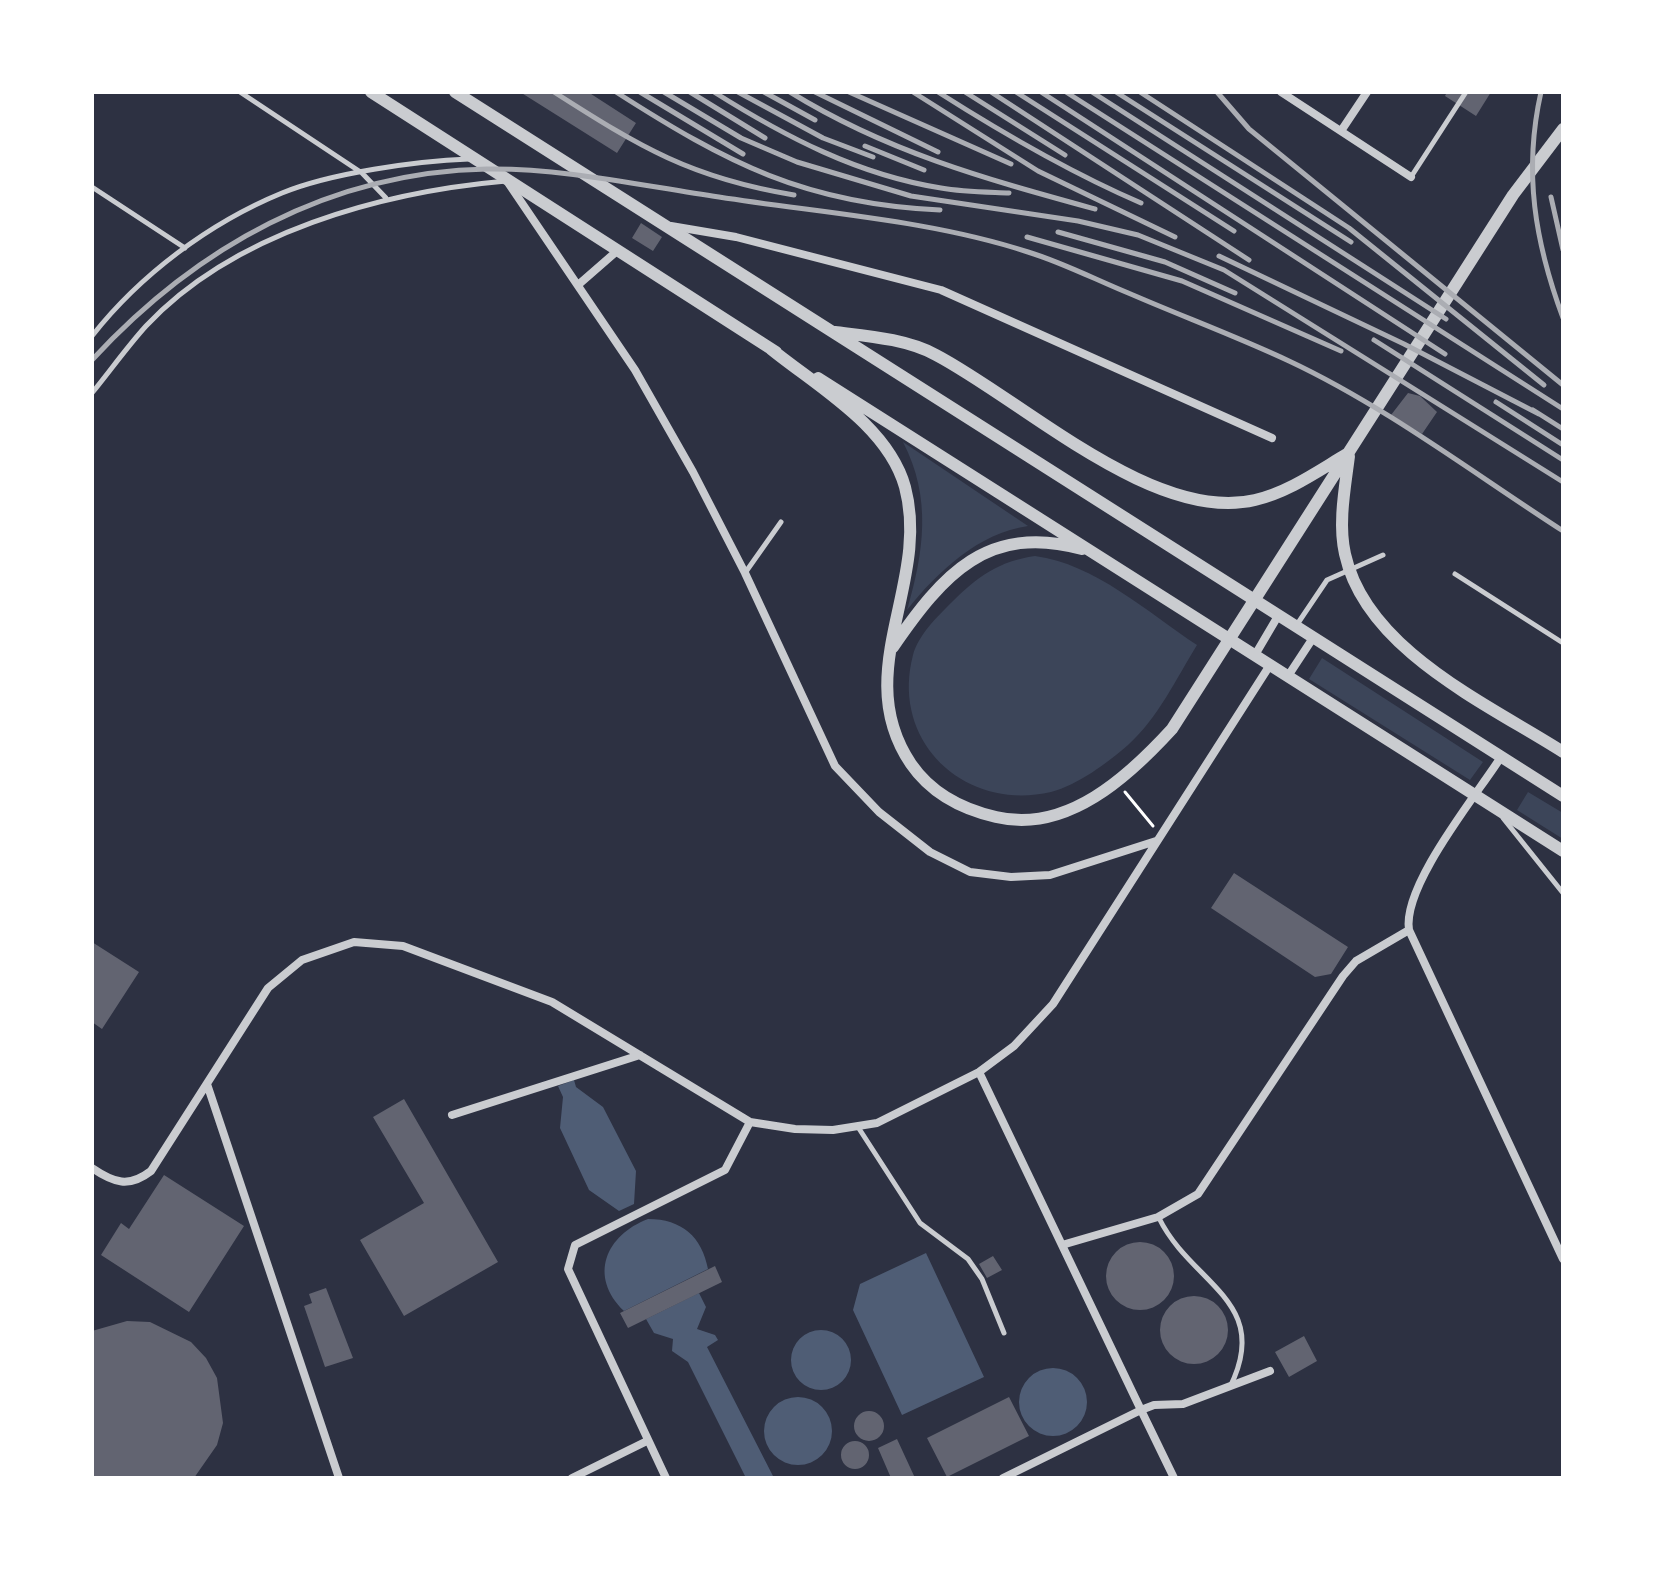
<!DOCTYPE html>
<html>
<head>
<meta charset="utf-8">
<style>
	body { margin:0 }
	#map { position:relative; width:1655px; height:1570px; overflow:hidden; background:#2d3142; font-family:Quicksand,sans-serif }
	canvas { display:block }
	.frame { position:absolute; inset:0; border:94px solid #fff; pointer-events:none }
</style>
</head>
<body>
<div id="map">
<canvas width="1655" height="1570"></canvas>
<div class="frame"></div>
</div>
<script>
const context = document.querySelector('canvas').getContext('2d');
context.lineJoin = 'round';
function fillPath(path, color) { context.fillStyle = color; context.fill(path, 'evenodd'); }
function stroke(path, color, width, dash) { context.strokeStyle = color; context.lineWidth = width; context.lineCap = dash ? 'butt' : 'round'; context.setLineDash(dash || []); context.stroke(path); }
const green = new Path2D(`
	M903 442 1028 526C979 533 938 571 907 610 924 552 932 498 903 442Z
	M1035 556C1095 564 1147 612 1197 645 1176 679 1158 718 1128 745 1107 763 1078 785 1051 792 965 812 890 742 913 655 919 634 937 617 952 602 977 577 999 561 1035 556Z
	M1322 658 1483 762 1470 780 1309 679Z
	M1528 792 1563 813V839L1517 810Z`);
const water = new Path2D(`
	M574 1080 576 1087 603 1107 636 1171 634 1204 619 1211 589 1190 560 1128 563 1097 558 1086Z
	M648 1219C682 1219 702 1237 708 1269L624 1311C588 1276 606 1235 648 1219Z
	M926 1253 984 1377 902 1415 853 1310 860 1284Z
	M699 1293 706 1307 697 1329 715 1335 718 1340 707 1347 774 1478H746L688 1362 672 1351 673 1339 654 1333 646 1319Z
	M791 1360a30 30 0 1 1 60 0a30 30 0 1 1-60 0Z
	M1019 1402a34 34 0 1 1 68 0a34 34 0 1 1-68 0Z
	M764 1431a34 34 0 1 1 68 0a34 34 0 1 1-68 0Z`);
const building = new Path2D(`
	M520 92H588L636 123 617 153Z
	M1447 92H1491L1476 116 1445 96Z
	M641 223 662 237 653 251 632 238Z
	M1408 393 1420 396 1437 412 1422 434 1391 415Z
	M1234 873 1348 947 1331 974 1315 977 1211 908Z
	M92 942 139 972 102 1029 92 1022Z
	M404 1099 498 1262 404 1316 360 1240 424 1203 373 1117Z
	M164 1175 244 1226 189 1312 101 1255 121 1223 129 1229Z
	M1106 1276a34 34 0 1 1 68 0a34 34 0 1 1-68 0Z
	M993 1256 1002 1270 987 1278 979 1264Z
	M715 1266 722 1282 628 1328 620 1313Z
	M326 1288 353 1358 325 1367 304 1306 312 1303 309 1294Z
	M1160 1330a34 34 0 1 1 68 0a34 34 0 1 1-68 0Z
	M127 1321 150 1322 191 1342 206 1358 217 1378 223 1423 217 1445 194 1478H92V1331Z
	M1304 1336 1317 1361 1289 1377 1275 1352Z
	M1009 1397 1029 1436 947 1477 927 1438Z
	M854 1426a15 15 0 1 1 30 0a15 15 0 1 1-30 0Z
	M897 1439 915 1478H891L878 1448Z
	M841 1455a14 14 0 1 1 28 0a14 14 0 1 1-28 0Z`);
const path = new Path2D(`
	M1125 792 1153 826`);
const service = new Path2D(`
	M240 92 362 173 386 198
	M1411 177 1466 92
	M92 187 185 248
	M92 336C140 275 209 223 282 193 331 173 416 161 469 159
	M92 393C110 371 127 347 146 326 234 232 382 192 506 181
	M745 573 781 522
	M1455 574 1563 643
	M1296 626 1327 580 1383 555
	M1503 818 1563 893
	M858 1127 920 1223 968 1259 982 1279 1004 1333
	M1159 1218C1191 1284 1273 1301 1230 1387`);
const minor = new Path2D(`
	M1281 92 1411 177
	M1341 131 1367 92
	M509 184 635 370 693 472 745 573 835 766 879 812 930 852 970 872 1011 877 1050 875 1156 841
	M671 226 736 237 941 290 1272 438
	M578 285 617 251
	M1255 655 1278 616
	M1288 676 1313 638
	M1501 757C1476 796 1402 886 1409 930L1563 1259
	M979 1072 1141 1410 1003 1478
	M207 1084 339 1478
	M452 1115 640 1055
	M92 1168C114 1183 129 1188 151 1171L268 988 302 960 354 942 403 946 552 1002 750 1122 795 1129 833 1130 877 1123 979 1072 1014 1046 1053 1004 1270 665
	M1062 1245 1158 1217 1198 1194 1343 976 1356 961 1409 930
	M572 1478 647 1441
	M666 1478 568 1269 575 1245 725 1170 750 1122
	M1174 1478 1141 1410 1154 1405 1183 1404 1270 1371`);
const tertiary = new Path2D(`
	M371 92 776 352
	M455 92 1563 796
	M835 332C867 336 907 339 936 355 1022 400 1154 524 1255 500 1289 492 1318 471 1347 454
	M771 349C818 387 888 426 905 487 931 584 849 672 911 764 931 793 961 809 996 817 1067 834 1129 776 1172 729L1513 195 1563 129
	M818 378 1563 851
	M1349 456C1345 488 1338 523 1345 554 1366 650 1488 704 1563 752
	M893 647C943 574 988 523 1082 549`);
const rail = new Path2D(`
	M554 92C640 147 691 178 794 195
	M616 92C727 163 805 204 940 210
	M640 92 743 154
	M664 92 741 138 797 162 911 196 1078 221 1138 235 1224 270 1563 482
	M690 92 765 138
	M714 92C784 136 858 175 941 188 963 192 986 192 1009 193
	M738 92 823 138 873 157
	M764 92 815 120
	M790 92C887 152 986 179 1095 209
	M815 92 938 152
	M849 92 1011 164
	M913 92 1038 171 1175 237
	M938 92C1004 134 1069 172 1141 203
	M965 92 1065 155
	M991 92 1249 260
	M1016 92 1234 231
	M1041 92 1445 354
	M1066 92 1563 409
	M1092 92 1446 319
	M1116 92 1351 242
	M1140 92 1349 228 1544 385
	M1217 92 1249 129 1563 385
	M1541 92C1523 172 1535 242 1563 318
	M865 146 924 170
	M1551 197 1563 250
	M1058 232 1165 262 1235 293
	M1027 237 1182 281 1341 351
	M1219 256 1404 344 1539 414
	M1374 340 1563 460
	M92 360C196 247 330 172 487 169 564 168 643 186 719 197 821 213 930 220 1028 252 1064 263 1098 281 1133 295 1184 317 1238 337 1289 361 1385 406 1473 473 1563 531
	M1496 402 1563 445
	M1533 410 1563 429`);
fillPath(green, '#3c4559');
fillPath(water, '#4f5d75');
fillPath(building, '#626471');
stroke(path, '#fff', 3);
stroke(service, '#caccd0', 5);
stroke(minor, '#caccd0', 8);
stroke(tertiary, '#caccd0', 12);
stroke(rail, '#abadb3', 5);
</script>
</body>
</html>
